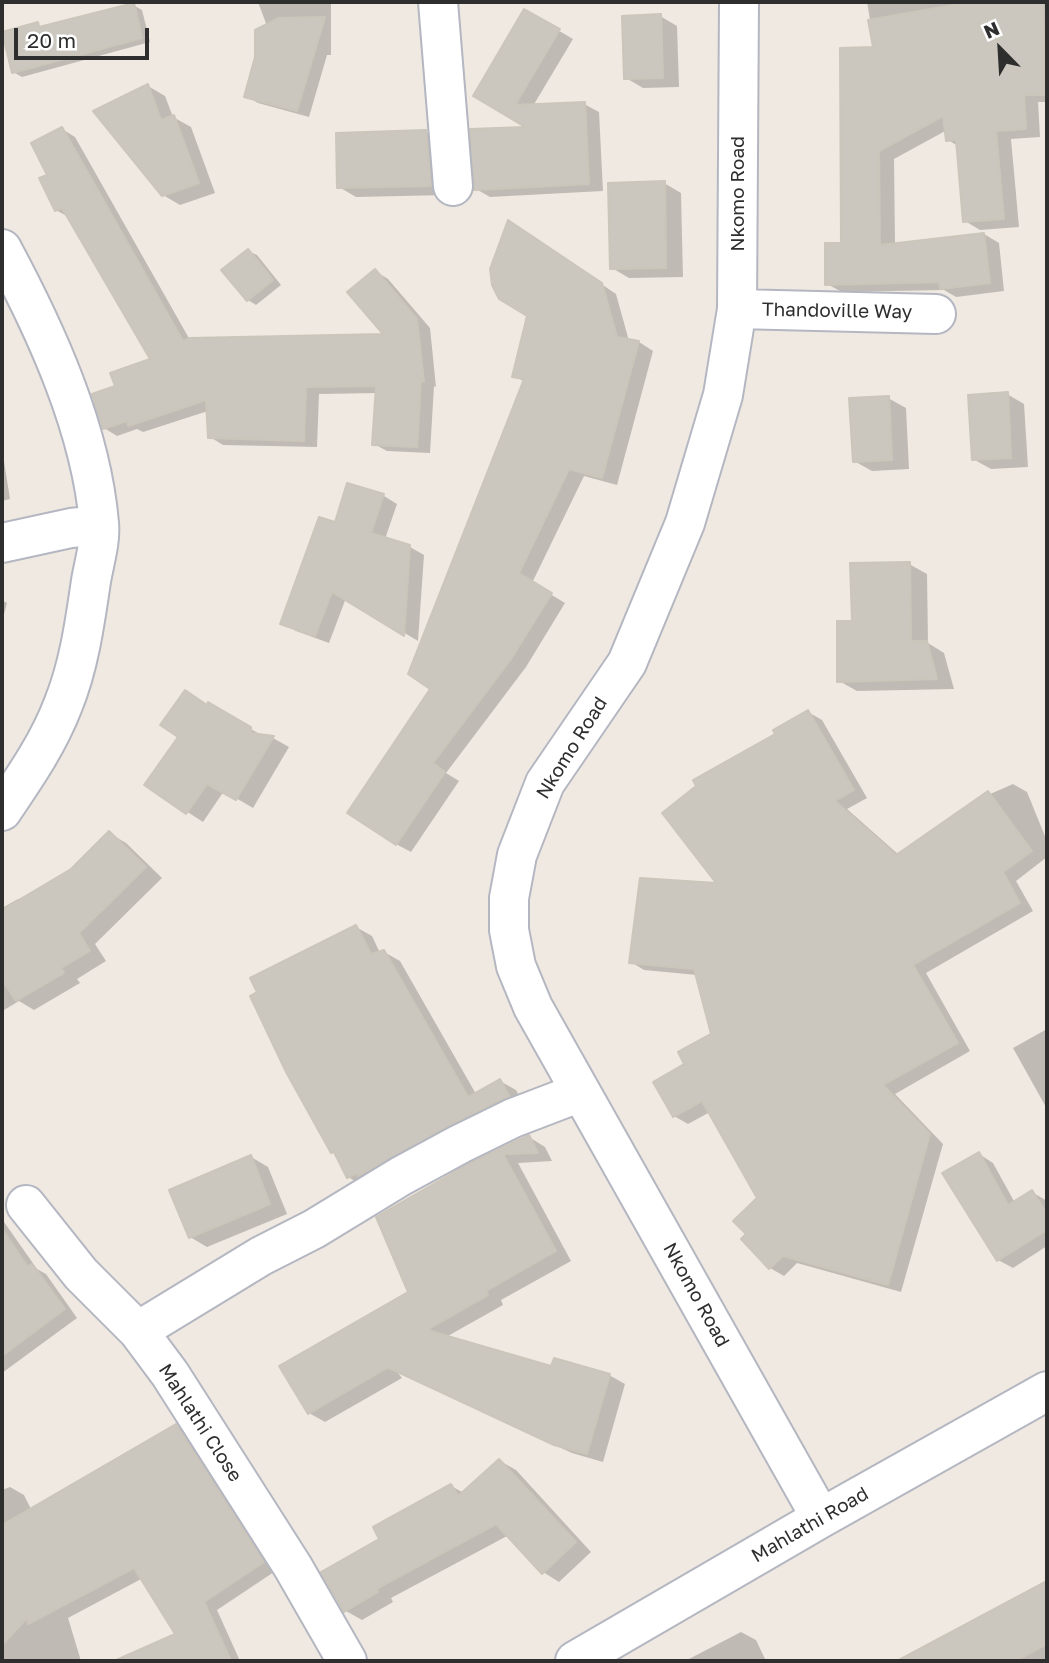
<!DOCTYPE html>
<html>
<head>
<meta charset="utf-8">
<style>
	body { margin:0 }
	#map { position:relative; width:1049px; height:1663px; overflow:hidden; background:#efe9e1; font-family:"Golos Text",sans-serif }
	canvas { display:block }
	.frame { position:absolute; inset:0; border:4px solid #2e2e2e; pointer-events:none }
	.north { position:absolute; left:965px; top:14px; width:70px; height:70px; -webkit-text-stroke:5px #fff; paint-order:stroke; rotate:336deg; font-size:19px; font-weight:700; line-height:28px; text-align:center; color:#2e2e2e }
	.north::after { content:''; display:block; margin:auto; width:24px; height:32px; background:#2e2e2e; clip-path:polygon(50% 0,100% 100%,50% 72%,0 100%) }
	.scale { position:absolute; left:14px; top:28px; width:135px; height:32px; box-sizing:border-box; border:4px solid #2e2e2e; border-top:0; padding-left:9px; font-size:21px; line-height:24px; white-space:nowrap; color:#2e2e2e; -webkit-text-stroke:5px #fff; paint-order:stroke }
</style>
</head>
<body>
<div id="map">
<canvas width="1049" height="1663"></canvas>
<div class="frame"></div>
<div class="north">N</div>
<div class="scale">20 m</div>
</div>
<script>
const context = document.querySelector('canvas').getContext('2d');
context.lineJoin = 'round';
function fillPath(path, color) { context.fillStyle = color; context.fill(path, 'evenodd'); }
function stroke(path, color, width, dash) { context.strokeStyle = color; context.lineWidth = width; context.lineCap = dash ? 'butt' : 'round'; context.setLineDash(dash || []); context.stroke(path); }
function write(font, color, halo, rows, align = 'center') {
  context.font = font + ' "Golos Text",sans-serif'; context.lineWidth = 6; context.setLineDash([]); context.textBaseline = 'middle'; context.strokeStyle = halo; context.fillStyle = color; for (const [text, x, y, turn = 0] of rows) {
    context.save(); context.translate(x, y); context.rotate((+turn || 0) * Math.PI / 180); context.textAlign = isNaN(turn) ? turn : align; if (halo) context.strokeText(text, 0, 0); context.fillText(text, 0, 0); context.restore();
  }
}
const shadow = new Path2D(`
	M258 2H331V55H327L309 117 258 103 246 96 267 26Z
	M867 2H1047V102H1038L1040 137 1011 139 1019 227 980 230 965 221 958 146 948 140 947 130 894 159 895 245 984 234 999 243 1004 291 956 297 944 290 842 292 827 284 843 245 875 49Z
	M133 5 142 10 150 42 22 77 13 72 37 24 44 28Z
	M525 11 573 39 533 106 584 104 599 112 603 191 490 197 476 189 531 129 475 95Z
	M660 16 677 26 679 87 643 88 626 78Z
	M148 86 165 96 173 117 191 127 215 193 180 205 163 195Z
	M62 129 75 137 190 340 387 336 375 271 388 279 430 328 436 387 434 386 430 453 387 451 374 444 378 393 319 394 317 447 223 445 210 437 208 411 143 432 137 429 117 436 104 428 117 388 153 360 70 218 56 210 49 176Z
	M426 132 443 142 448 195 356 197 339 187Z
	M664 183 681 193 683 277 629 278 612 268Z
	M523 231 616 294 629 341 639 342 653 351 617 485 584 476 532 583 565 603 526 667 446 773 459 781 411 852 396 844 432 689 525 382 514 376 529 316Z
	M248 251 257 255 281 285 256 305 248 300Z
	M1007 394 1024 404 1028 467 991 469 973 459Z
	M888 398 906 408 909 469 872 471 854 461Z
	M2 460 4 461 10 499 2 501Z
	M348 485 384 496 397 504 385 539 410 547 424 555 418 641 346 598 329 643 296 631 282 623 336 524Z
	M909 564 927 574 928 643 944 653 954 689 857 691 839 681 853 623Z
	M2 600 7 603 2 622Z
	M209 705 263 736 273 738 289 747 253 808 224 791 203 822 146 785 180 737Z
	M808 712 822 720 867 798 847 809 899 855 981 798 1013 784 1027 792 1047 841V857L1016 881 1033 911 926 973 970 1051 895 1094 943 1144 901 1292 797 1263 784 1276 770 1268 748 1234 759 1198 710 1112 688 1124 674 1116 713 1035 697 975 644 970 631 962 720 885 777 734Z
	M109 833 126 843 162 878 95 944 106 961 77 979 80 983 34 1010 19 1001 4 1010 2 1009V908L18 899 21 901 72 870Z
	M356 927 372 936 380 953 384 952 400 961 476 1094 500 1081 516 1090 524 1105 364 1186 348 1177 337 1155 332 1152Z
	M1047 1029V1109L1013 1048Z
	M529 1137 545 1147 552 1161 518 1163 571 1261 501 1300 503 1305 446 1337 553 1368 609 1375 625 1384 603 1462 572 1453 398 1373 402 1378 325 1422 309 1413 411 1292 378 1218Z
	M979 1154 993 1163 1015 1203 1032 1192 1047 1201V1246L1013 1268 998 1260Z
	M251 1157 268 1167 287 1214 207 1247 190 1237Z
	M2 1219 37 1269 46 1274 77 1318 2 1373Z
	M176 1426 190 1434 277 1570 217 1610 240 1661H119L177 1635 143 1578 68 1618 81 1661 2 1660V1490L10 1487 24 1495 31 1509Z
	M500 1461 516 1470 591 1552 559 1582 543 1572 509 1535 391 1598 393 1602 362 1620 346 1611 324 1573 381 1539 451 1486 464 1493Z
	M1047 1583V1661H947L937 1642Z
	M741 1632 756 1640 766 1661H685Z`);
const building = new Path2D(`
	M971 2H1043L1045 95H1024L1026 129 996 131 1004 219 963 222 956 140 946 141 943 116 879 151 880 245 984 233 990 283 940 289 939 282 825 285V243H841L840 48 873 47 868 20Z
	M134 3 142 38 12 73 2 32 38 22 39 27Z
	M524 9 560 29 515 105 585 102 589 184 474 190 470 129 525 127 473 96Z
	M661 14 663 78 624 79 622 16Z
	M325 17 297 111 244 97 255 57V30L279 18Z
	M148 84 161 120 174 115 199 183 162 196 93 111Z
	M62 127 183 341 190 338 383 334 347 292 375 269 417 319 424 382 421 379 417 447 372 445 376 386 306 387 304 441 208 438 206 400 128 426 127 421 103 429 92 394 115 386 110 373 150 359 62 208 55 211 39 178 47 175 31 143Z
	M426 130 431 186 337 188 336 133Z
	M665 181 666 268 610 269 608 183Z
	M508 220 602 283 617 337 639 341 602 478 569 469 519 573 552 593 511 659 433 763 445 772 396 845 347 813 430 689 408 674 524 379 512 377 527 316 499 299 492 285 490 269Z
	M248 249 273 280 247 301 221 270Z
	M1008 392 1011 458 972 460 968 395Z
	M889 396 892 460 853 462 849 398Z
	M347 483 384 494 371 533 410 545 404 636 332 592 315 636 280 624 319 517 335 522Z
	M910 562 911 641H927L937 679 837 682V621H852L850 563Z
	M185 690 207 705 208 702 251 727V733L274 736 236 800 207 784 186 814 144 785 178 737 160 725Z
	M808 710 854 790 835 801 896 855 988 791 1032 851 1003 872 1020 903 913 965 958 1043 883 1085 930 1134 888 1285 783 1256 769 1269 741 1239 746 1234 733 1221 757 1198 702 1101 673 1117 653 1082 684 1064 678 1052 711 1034 694 969 629 963 640 878 716 883 662 813 696 786 693 780 775 734 773 730Z
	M109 831 146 867 79 933 90 951 61 968 64 973 16 1001 2 980V910L71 869Z
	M356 925 371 954 384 950 468 1097 500 1079 509 1096 450 1125 358 1176 357 1173 347 1178 334 1152 331 1153 286 1072 250 996 257 992 250 978Z
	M529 1135 538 1153 503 1154 556 1251 486 1291 488 1295 427 1330 551 1366 554 1358 610 1374 587 1454 554 1445 385 1366 387 1368 308 1414 279 1366 408 1292 376 1217 470 1163Z
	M979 1152 1008 1205 1032 1190 1047 1214V1230L997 1261 942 1173Z
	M251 1155 270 1204 189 1238 169 1190Z
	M2 1229 28 1267 32 1264 65 1309 2 1356Z
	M176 1424 264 1562 204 1602 231 1661H114L175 1634 134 1568 28 1624 27 1618 2 1645V1525Z
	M499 1459 576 1542 542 1574 496 1524 376 1589 378 1592 344 1612 321 1572 379 1539 373 1527 451 1484 458 1496Z
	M1047 1581V1644L1015 1661H897Z`);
const minor = new Path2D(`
	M438 2 453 186
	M739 2 737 309 723 395 685 523 627 663 545 783 517 855 509 898V930L516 966 533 1007 821 1518
	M2 249C46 331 91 429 99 523 101 541 94 563 91 581 85 622 79 666 63 705 48 744 25 777 2 811
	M737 309 936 314
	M2 543 71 528 99 525
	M26 1205 81 1274 138 1331 170 1374 293 1567 347 1661
	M138 1331 261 1256 314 1229 401 1176 460 1144 513 1118 581 1092
	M575 1661 821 1518 1047 1391`);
const streetNames = [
	["Nkomo Road",738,194,-90],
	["Thandoville Way",837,311,1],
	["Nkomo Road",572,748,-58],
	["Nkomo Road",696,1295,61],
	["Mahlathi Close",200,1423,57],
	["Mahlathi Road",810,1525,-30]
];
fillPath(shadow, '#0003');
fillPath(building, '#cbc7bf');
stroke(building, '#cbc5ba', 2);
stroke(minor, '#b4b7c1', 42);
stroke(minor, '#fff', 38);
write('19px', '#2e2e2e', '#fff', streetNames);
</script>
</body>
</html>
